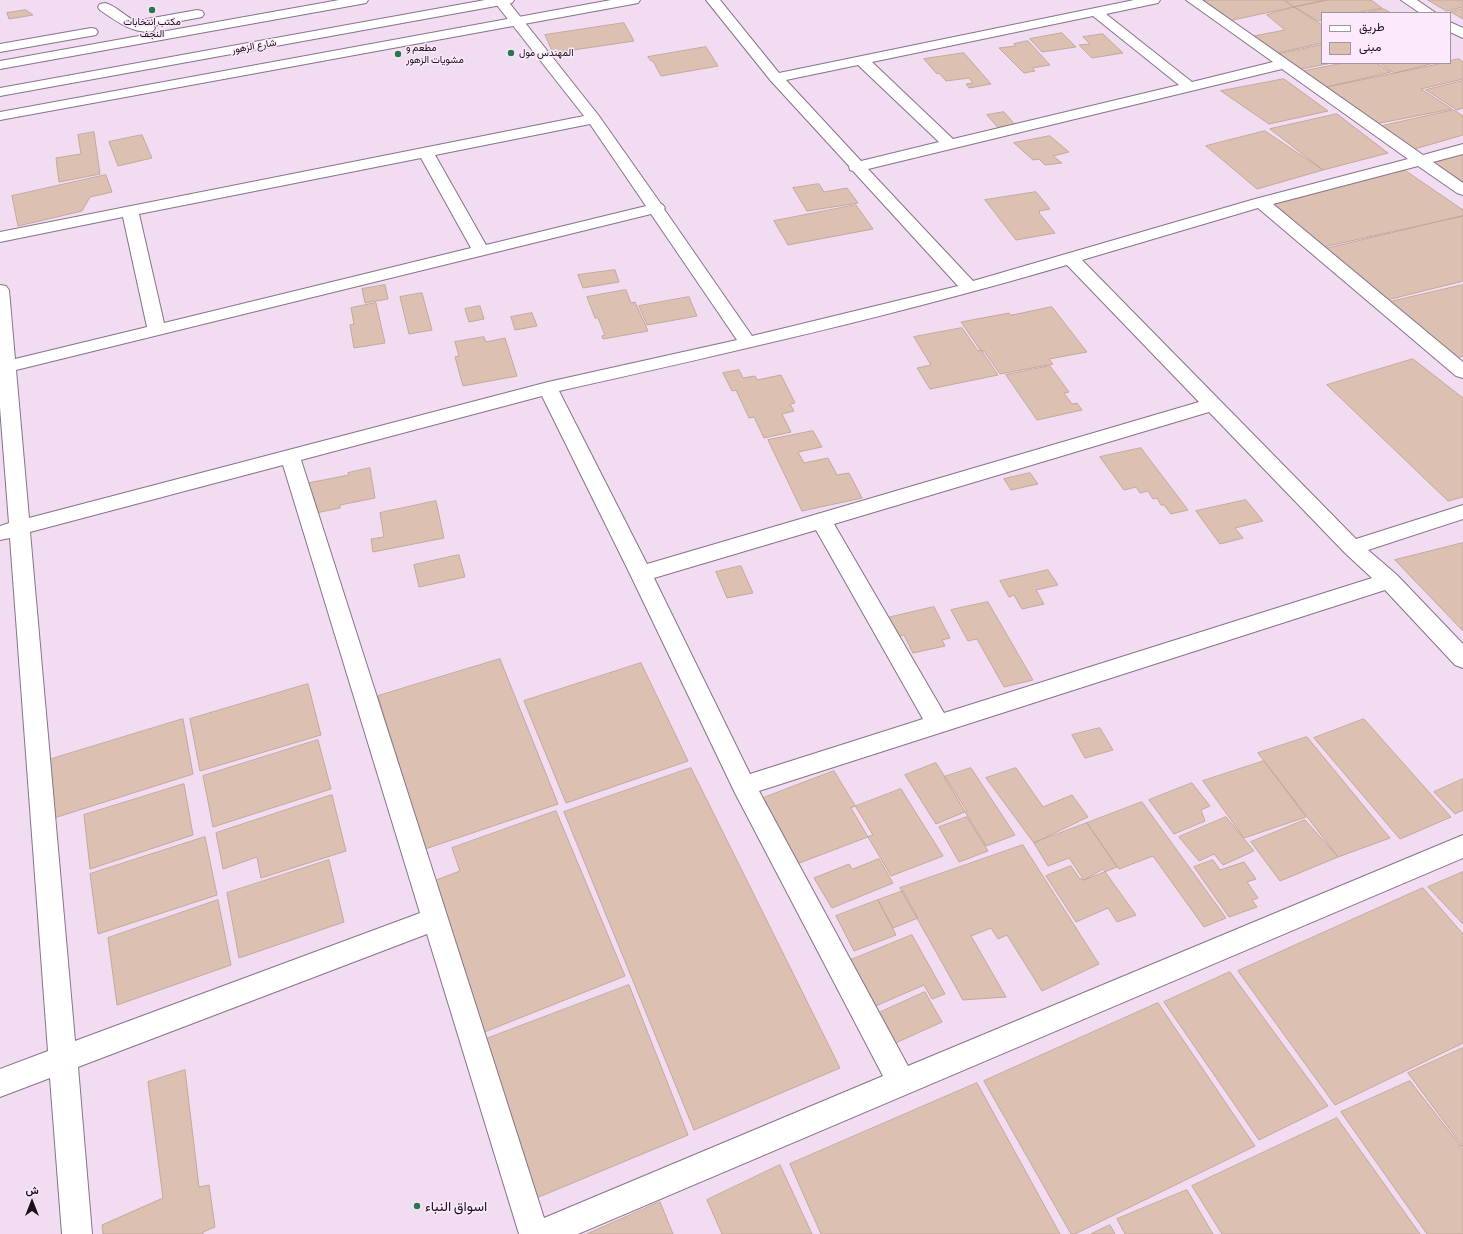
<!DOCTYPE html>
<html>
<head>
<meta charset="utf-8">
<style>
	body { margin:0 }
	#map { position:relative; width:1463px; height:1234px; overflow:hidden; background:#f1dcf2; font-family:Commissioner,Vazirmatn,sans-serif }
	canvas { display:block }
	.legend { position:absolute; left:1321px; top:12px; width:130px; height:52px; box-sizing:border-box; background:#fceafc; border:1px solid #a193a1; margin:0; padding:5px 7px; list-style:none; font-size:12px; color:#181118 }
	.legend li { display:flex; align-items:center; gap:8px; height:20px }
	.legend b { width:20px; border:1px solid #a193a1 }
	.north { position:absolute; left:12px; top:1182px; width:40px; height:40px; -webkit-text-stroke:3px #fceafc; paint-order:stroke; rotate:0deg; font-size:11px; font-weight:700; line-height:16px; text-align:center; color:#181118 }
	.north::after { content:''; display:block; margin:auto; width:14px; height:18px; background:#181118; clip-path:polygon(50% 0,100% 100%,50% 72%,0 100%) }
</style>
</head>
<body>
<div id="map">
<canvas width="1463" height="1234"></canvas>
<ul class="legend">
<li><b style="height:5px;background:#fff"></b>طريق</li>
<li><b style="height:11px;background:#dcc0b1"></b>مبنى</li>
</ul>
<div class="north">ش</div>
</div>
<script>
const context = document.querySelector('canvas').getContext('2d');
context.lineJoin = 'round';
function fillPath(path, color) { context.fillStyle = color; context.fill(path, 'evenodd'); }
function stroke(path, color, width, dash) { context.strokeStyle = color; context.lineWidth = width; context.lineCap = dash ? 'butt' : 'round'; context.setLineDash(dash || []); context.stroke(path); }
function write(font, color, halo, rows, align = 'center') {
  context.font = font + ' Commissioner,Vazirmatn,sans-serif'; context.lineWidth = 3; context.setLineDash([]); context.textBaseline = 'middle'; context.strokeStyle = halo; context.fillStyle = color; for (const [text, x, y, turn = 0] of rows) {
    context.save(); context.translate(x, y); context.rotate((+turn || 0) * Math.PI / 180); context.textAlign = isNaN(turn) ? turn : align; if (halo) context.strokeText(text, 0, 0); context.fillText(text, 0, 0); context.restore();
  }
}
const building = new Path2D(`
	M1198 0H1284L1294 7 1228 21Z
	M1285 0H1327L1294 7Z
	M1327 0H1371L1382 8 1355 13H1322V20L1318 21 1294 7Z
	M1428 0H1463V7L1447 11Z
	M1294 7 1322 25V43L1273 54 1249 37 1285 30 1267 15Z
	M1384 9 1391 13H1364Z
	M1463 9V19L1451 12Z
	M26 10 33 15 9 19 7 13Z
	M624 23 634 41 553 53 545 35Z
	M1062 33 1076 47 1042 52 1030 39Z
	M1103 34 1123 53 1092 58 1079 45 1090 44 1083 37Z
	M1028 41 1050 65 1032 68 1035 71 1024 73 999 48 1016 46 1014 44Z
	M1322 45V63H1332L1296 70 1274 55Z
	M706 47 718 66 661 76 653 61H651L648 57Z
	M964 53 991 84 969 88 966 84 973 83 969 78 946 81 939 73 937 74 924 59Z
	M1459 59 1463 62V79L1421 89 1452 109 1375 124 1322 88 1443 63H1450V61Z
	M1344 63H1376L1391 72 1322 88 1299 72Z
	M1380 63H1434L1395 73Z
	M1284 79 1328 111 1269 124 1221 91Z
	M1463 81V108L1457 110 1426 90Z
	M1454 110 1463 116V135L1411 150 1377 127Z
	M1004 112 1017 127 1000 130 987 115Z
	M1337 114 1388 153 1323 170 1270 129Z
	M1265 131 1323 170 1257 189 1206 146Z
	M94 132 100 174 59 182 56 158 81 154 78 135Z
	M142 135 152 158 118 166 109 142Z
	M1050 136 1069 152 1053 156 1062 163 1045 165 1039 159 1033 160 1014 143Z
	M1463 152V184L1430 161Z
	M1403 169 1463 210V216L1319 248 1270 203Z
	M106 175 112 192 90 197 82 211 18 226 12 196Z
	M819 184 824 192 847 188 858 203 807 211 793 188Z
	M1036 192 1050 209 1039 211 1040 212 1039 213 1055 233 1016 240 985 200Z
	M856 205 873 229 788 245 774 221Z
	M1463 216V281L1383 301 1321 250Z
	M615 270 619 282 583 288 578 275Z
	M385 285 388 299 365 303 362 289Z
	M1463 285V356L1454 359 1385 303Z
	M626 290 631 303 635 302 648 331 603 339 602 336 605 335 598 318H595L587 297Z
	M422 293 432 330 409 334 400 297Z
	M689 297 697 316 647 325 639 306Z
	M376 303 385 343 354 348 350 325 354 324 351 308Z
	M480 306 484 319 469 322 465 309Z
	M1052 307 1087 352 1049 359 1053 364 1000 374 984 351H981L961 322 1009 313 1011 315Z
	M532 313 537 326 515 330 511 317Z
	M962 328 978 351 981 350 998 375 930 389 917 368 931 365 914 337Z
	M484 337 486 342 505 338 517 376 463 386 455 357 459 356 455 342Z
	M1413 359 1463 398V497L1448 501 1327 385Z
	M1050 366 1069 392 1064 393 1072 404 1077 403 1082 410 1037 420 1006 375Z
	M739 370 743 378 755 376 757 380 781 375 795 403 790 404 794 411 782 414 791 432 764 438 754 417 749 418 736 390 732 391 723 373Z
	M813 431 822 447 798 452 804 463 828 458 837 475 849 473 862 498 802 511 768 440Z
	M1141 448 1188 510 1171 514 1164 505H1161L1157 498 1153 499 1148 491 1140 493 1136 487 1124 490 1100 457Z
	M370 468 375 498 340 505V508L316 513 314 497H311L308 483 349 475 348 473Z
	M1030 473 1038 484 1011 490 1004 479Z
	M1246 500 1263 521 1235 528 1243 538 1220 544 1196 511Z
	M436 501 444 538 373 552 371 539 384 537 380 513Z
	M1463 543V631L1395 560Z
	M459 555 465 577 419 587 414 565Z
	M741 566 753 593 727 598 716 572Z
	M1048 570 1058 585 1036 590 1044 604 1022 609 1014 595 1009 597 1000 581Z
	M988 602 1033 680 1004 687 977 639 968 641 951 610Z
	M934 607 950 638 942 640 945 646 913 653 904 635 896 637 887 618Z
	M500 659 558 804 425 849 378 696Z
	M641 663 688 761 566 803 524 701Z
	M308 684 321 735 200 771 190 719Z
	M183 719 193 774 51 819 45 761Z
	M1364 719 1451 817 1400 839 1314 738Z
	M1100 728 1113 750 1085 758 1072 735Z
	M1307 737 1390 838 1338 857 1258 753Z
	M318 740 331 789 213 827 203 776Z
	M1264 761 1306 817 1244 838 1203 781Z
	M936 763 967 811 936 824 905 775Z
	M691 768 840 1068 694 1130 564 812Z
	M971 768 1015 835 986 846 944 777Z
	M1016 768 1043 807 1072 795 1088 817 1034 843 986 778Z
	M834 771 873 835 794 865 758 800Z
	M1463 779V810L1455 814 1434 792Z
	M1192 783 1210 806 1201 810 1205 821 1174 834 1149 800Z
	M184 784 193 835 90 869 84 815Z
	M901 789 943 856 891 876 851 808Z
	M332 795 346 851 261 878 257 857 223 869 216 833Z
	M1142 802 1226 918 1204 927 1153 856 1119 869 1087 823Z
	M556 811 625 976 482 1033 431 882 460 871 452 848Z
	M967 817 988 851 959 862 939 827Z
	M1226 817 1254 851 1223 865 1214 854 1199 861 1179 837Z
	M1305 820 1338 857 1280 881 1251 842Z
	M1087 823 1117 867 1084 880 1069 858 1048 866 1034 843Z
	M205 837 217 895 98 934 90 874Z
	M1023 845 1099 964 1042 991 1007 935 998 939 991 928 971 936 1006 997 963 1000 900 888Z
	M879 859 893 883 832 908 814 878 849 864 852 869Z
	M329 860 344 922 239 958 227 893Z
	M1213 860 1220 870 1244 862 1256 879 1247 882 1258 898 1252 900 1257 907 1229 917 1194 867Z
	M1071 866 1079 878 1084 880 1103 869 1136 915 1117 922 1108 908 1076 922 1046 876Z
	M1463 872V924L1428 887Z
	M1423 888 1463 934V1043L1335 1105 1238 971Z
	M903 891 918 918 893 928 878 900Z
	M218 900 231 965 117 1005 108 938Z
	M878 900 896 935 854 951 836 916Z
	M912 935 945 994 932 999 924 985 871 1008 846 962Z
	M1230 972 1328 1106 1259 1140 1164 1002Z
	M629 985 688 1135 534 1199 486 1039Z
	M925 992 942 1022 889 1046 872 1016Z
	M1158 1003 1255 1146 1075 1234H1071L984 1081Z
	M1463 1048V1147L1408 1073Z
	M185 1070 199 1187 209 1185 215 1227 203 1232V1234H103L102 1225 163 1198 148 1082Z
	M1410 1081 1463 1149V1234H1427L1341 1112Z
	M977 1083 1060 1234H821L790 1164Z
	M1337 1118 1420 1234H1222L1192 1186Z
	M780 1165 812 1234H722L707 1200Z
	M1187 1190 1213 1234H1125L1117 1219Z
	M660 1202 673 1234H587Z
	M1110 1225 1115 1234H1091Z`);
const street = new Path2D(`
	M495 0H507L599 116 661 204 663 205 665 208 664 209 752 336 958 286 853 171 850 170 849 166 771 81 706 0H720L779 73 1134 0H1160L1158 3 1106 14 1192 82 1273 62 1186 0H1202L1423 155 1463 144V154L1433 162 1463 183V195L1457 193 1418 166 1273 204 1463 362V378L1456 376 1258 208 1082 260 1356 539 1463 505V519L1368 550 1397 575 1463 644V668L1455 665 1385 590 759 791 908 1066 1463 835V858L578 1234H519L427 934 78 1067 92 1234H62L50 1078 0 1097V1069L48 1051 10 538 0 540V526L9 523 0 407V285L6 286 9 290 15 359 147 327 123 217 0 242V232L584 116 496 4ZM1093 16 1179 85 953 139 872 62ZM858 65 939 142 861 161 786 80ZM1282 69 1408 159 1255 199 973 281 868 169ZM590 124 646 206 486 245 435 155ZM421 158 471 248 164 323 139 214ZM651 214 737 340 548 382 29 518 16 370ZM1067 265 1199 402 647 564 559 391C729 353 900 314 1067 265ZM542 396 630 574 735 793 883 1076 544 1218 301 460ZM1209 412 1345 553 1372 578 944 713 834 524ZM283 465 420 913 75 1041 30 532ZM816 530 923 719 750 774 654 578Z
	M1401 0H1417L1436 13H1420Z
	M1450 22 1463 28V38L1450 32Z`);
const secondary = new Path2D(`
	M339 0H368L366 3 361 4 0 69V61Z
	M485 0H514L512 3 507 4 0 96V88Z
	M611 0H640L638 3 633 4 0 120V112Z
	M105 3C117 6 125 17 136 21L197 10 202 11 204 14 202 17 197 18 153 26 155 28 153 31C135 35 114 20 100 10L98 7 100 4Z
	M91 28 96 29 98 32 96 35 0 52V44Z`);
const markers = [
	[152,10,4,"#287849"],
	[511,53,4,"#287849"],
	[398,54,4,"#287849"],
	[417,1206,4,"#287849"]
];
const farPoinames = [
	["مكتب انتخابات",152,22,"center"],
	["النجف",152,34,"center"],
	["مطعم و",406,48],
	["مشويات الزهور",406,60],
	["المهندس مول",519,53]
];
const farStreetnames = [
	["شارع الزهور",254,46,-10]
];
const nearPoinames = [
	["اسواق النباء",425,1206]
];
fillPath(building, '#dcc0b1');
stroke(building, '#c3a89a', 1);
stroke(street, '#867387', 2);
stroke(secondary, '#867387', 2);
fillPath(street, '#fff');
fillPath(secondary, '#fff');
for (const [x, y, r, color] of markers) { const dot = new Path2D(); dot.arc(x, y, r, 0, 2 * Math.PI); context.fillStyle = color; context.fill(dot); stroke(dot, '#fceafc', 1.5); }
write('10px', '#181118', '#fceafc', farPoinames, 'left');
write('10px', '#181118', '#fceafc', farStreetnames);
write('14px', '#181118', '#fceafc', nearPoinames, 'left');
</script>
</body>
</html>
